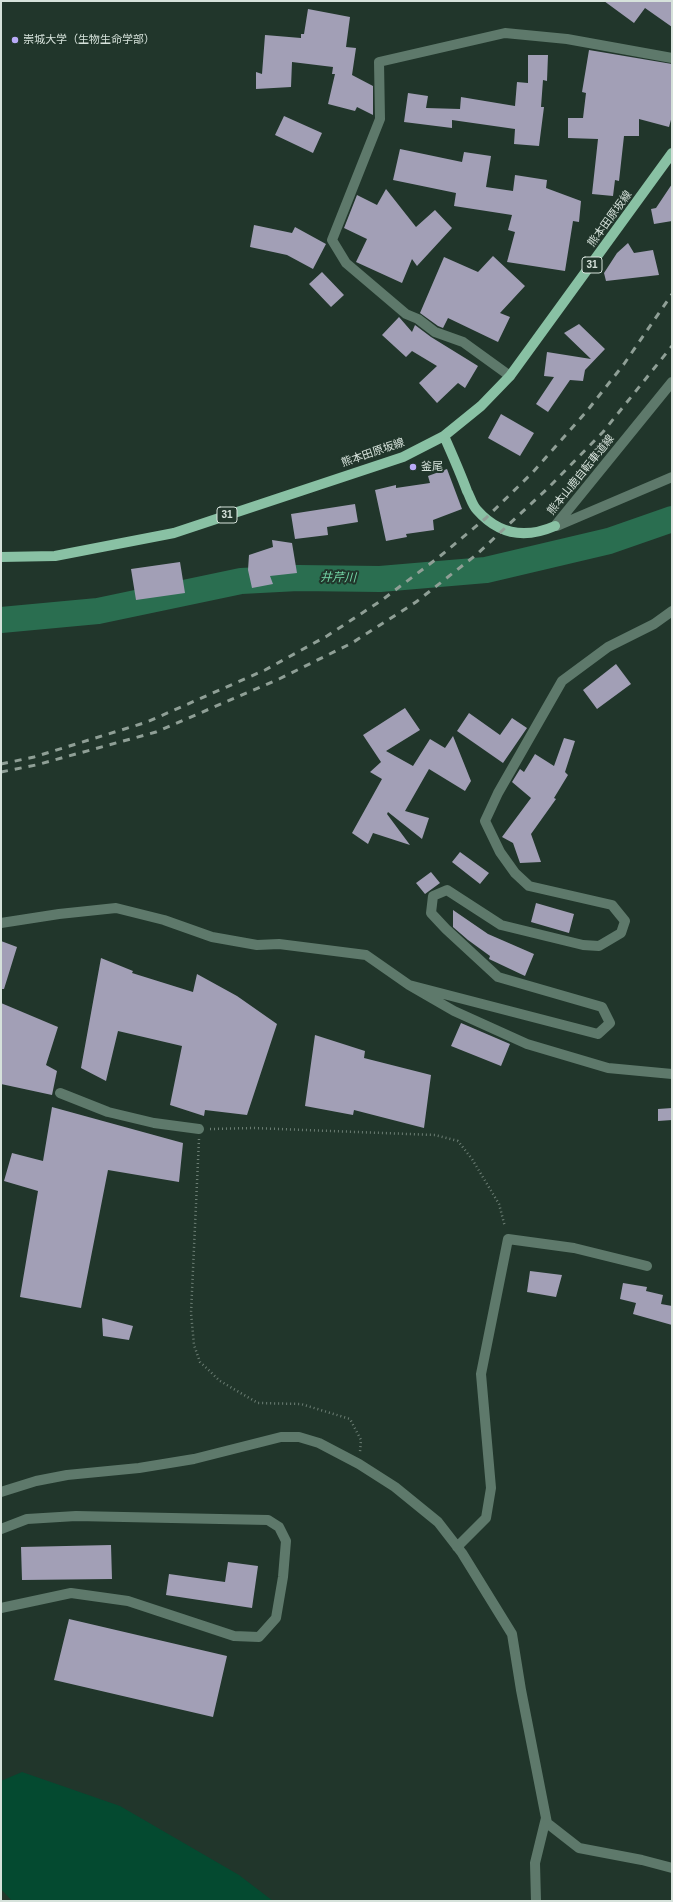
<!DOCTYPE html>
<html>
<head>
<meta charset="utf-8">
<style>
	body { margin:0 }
	#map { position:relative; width:673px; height:1902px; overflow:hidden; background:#21362b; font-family:Helvetica,sans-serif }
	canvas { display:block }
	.frame { position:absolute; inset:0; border:2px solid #d6e2db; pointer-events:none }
</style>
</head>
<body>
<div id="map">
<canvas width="673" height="1902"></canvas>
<div class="frame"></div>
</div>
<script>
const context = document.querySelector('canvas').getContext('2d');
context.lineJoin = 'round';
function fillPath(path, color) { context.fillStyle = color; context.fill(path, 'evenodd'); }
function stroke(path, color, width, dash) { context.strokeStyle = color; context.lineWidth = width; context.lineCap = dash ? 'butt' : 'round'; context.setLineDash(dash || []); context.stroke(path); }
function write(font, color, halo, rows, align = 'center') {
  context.font = font + ' Helvetica,"Noto Sans JP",sans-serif'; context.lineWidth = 4; context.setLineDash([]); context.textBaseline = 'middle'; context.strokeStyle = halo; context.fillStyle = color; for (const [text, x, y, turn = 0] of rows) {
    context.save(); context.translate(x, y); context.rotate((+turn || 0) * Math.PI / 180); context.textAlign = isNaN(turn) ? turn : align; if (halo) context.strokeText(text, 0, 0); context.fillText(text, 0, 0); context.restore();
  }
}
const green = new Path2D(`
	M22 1772 120 1806 239 1875 273 1901H12L1 1889V1781Z`);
const river = new Path2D(`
	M1 620 98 611 241 581 298 578 380 579 486 570 609 541 672 519`);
const building = new Path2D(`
	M604 1H672V27L645 8 634 23Z
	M308 9 350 17 346 47 356 48 352 75 373 86V115L357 107 355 111 328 104 335 74H332L333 67 292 62 291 87 256 89V72L262 74 265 35 301 38V34H304Z
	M589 50 672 64V116L669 127 639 119V136H624L619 181 615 180 613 196 592 194 598 139 568 138V118H583L586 93 582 92Z
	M528 55H548L547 81 543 80 541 107H544L539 146 514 144 515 129 452 120V128L404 122 408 93 428 96 426 108 460 109 461 97 515 106 517 82 528 83Z
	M284 116 322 133 313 153 275 135Z
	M400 149 462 162 464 152 491 156 486 187 513 191 515 175 547 180 546 188 581 201 579 222 573 221 565 271 507 262 515 232 508 230 512 215 454 206 456 193 393 180Z
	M672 184V221L654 224 651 209 656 208Z
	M386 189 416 227 435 210 452 228 417 266 412 259 402 283 356 262 367 239 344 228 357 195 377 205Z
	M254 225 292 233 295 227 326 244 313 269 287 255 250 247Z
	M628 243 634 253 653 250 659 275 606 281 604 273 617 253Z
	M493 256 525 286 500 313 510 317 498 342 448 318 443 328 438 326 420 313 444 257 478 272Z
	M322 272 344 295 331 307 309 284Z
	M399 317 412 332 415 325 431 337 478 366 465 388 458 383 437 403 419 383 437 366 412 351 406 357 382 335Z
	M579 324 605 349 585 370 583 381 570 380 548 412 536 404 554 377 544 376 547 352 591 359 564 333Z
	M501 414 534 433 520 456 488 438Z
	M447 469 462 509 433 520 434 530 406 534 407 537 386 541 375 490 396 485V488L430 483 428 476Z
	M355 504 358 522 327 527 328 535 295 539 291 514Z
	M272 540 292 543 297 573 270 576 273 584 252 588 248 570 249 555 273 547Z
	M180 562 185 593 136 600 131 569Z
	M616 664 631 684 597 709 583 690Z
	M405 708 420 730 386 751 413 766 430 739 445 748 453 736 471 781 465 791 429 769 405 811 429 818 422 839 388 812 387 814 410 845 373 833 368 844 352 833 382 779 370 772 381 762 363 735Z
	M469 713 500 735 512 718 527 728 503 763 457 731Z
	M564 738 575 741 565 772 568 775 554 798 556 799 531 834 541 862 520 863 513 843 502 837 531 798 512 782 520 769 524 772 535 754 554 766Z
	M460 852 489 873 480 884 452 862Z
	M431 872 440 883 425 894 416 883Z
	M536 903 574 914 569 933 531 922Z
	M453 910 488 934 534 954 525 976 489 959 490 956 468 940 453 927Z
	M1 941 17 947 4 989H1Z
	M101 958 133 971 132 973 193 992 197 974 237 996 277 1024 247 1115 205 1110 204 1116 170 1105 182 1046 118 1031 106 1081 81 1068Z
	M1 1003 58 1027 46 1065 57 1071 52 1095 1 1084Z
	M461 1023 510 1044 501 1066 451 1046Z
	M315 1035 365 1051 364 1058 431 1075 424 1128 354 1110 353 1115 305 1106Z
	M52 1107 183 1143 179 1182 108 1170 81 1308 20 1297 38 1191 4 1181 12 1153 43 1161Z
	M672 1108V1120L658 1121V1109Z
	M530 1271 562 1275 556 1297 527 1292Z
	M623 1283 647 1287 646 1291 663 1295 661 1304 672 1306V1325L633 1314 636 1303 620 1299Z
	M102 1318 133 1326 129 1340 103 1336Z
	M111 1545 112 1579 22 1580 21 1547Z
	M228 1562 258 1566 252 1608 166 1595 169 1574 225 1582Z
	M69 1619 227 1656 213 1717 54 1680Z`);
const path = new Path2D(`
	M210 1129 253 1128 435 1135 458 1141 472 1159 499 1204 505 1227
	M199 1139 191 1313 194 1345 200 1362 220 1381 258 1403 301 1404 350 1419 361 1440 360 1452`);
const minor = new Path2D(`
	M510 376 463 342 435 332 418 319 406 314 346 263 332 240 380 119 379 62 505 33 567 39 672 58
	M555 526 672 382
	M557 526 672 477
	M1 923 59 914 116 908 164 920 212 937 257 945 279 944 366 955 409 985 454 1011 527 1044 608 1068 672 1074
	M409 985 598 1034 610 1023 602 1007 498 977 446 929 431 913 433 896 447 890 501 925 583 945 599 946 621 933 625 921 612 905 529 886 515 873 500 852 485 821 498 793 562 681 608 647 654 624 672 611
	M60 1093 108 1112 154 1123 199 1129
	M1 1492 36 1481 67 1475 139 1468 194 1459 281 1437H299L319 1443 359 1464 395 1487 438 1522 462 1553 512 1634 521 1690 547 1823 579 1848 642 1860 672 1868
	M1 1529 27 1519 76 1516 268 1520 279 1527 286 1541 283 1577 276 1618 259 1637 234 1636 128 1601 71 1593 1 1608
	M457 1547 486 1518 491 1488 481 1374 508 1239 574 1248 647 1266
	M536 1901 535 1863 546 1818`);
const major = new Path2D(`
	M444 436C452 454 460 472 467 491 470 496 472 505 477 510 499 535 525 539 555 526
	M1 557 55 556 174 533 403 457 444 436 481 406 510 376 672 153`);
const rail = new Path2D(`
	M1 764 34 757 147 722 265 670 327 636 382 600 439 557 486 518 533 472 587 411 624 364 672 294
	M1 772 36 765 156 732 279 679 352 643 416 602 476 555 548 488 603 432 672 346`);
const markers = [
	[15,40,4,"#b9abf7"],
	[413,467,4,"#b9abf7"]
];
const shields = [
	[592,265,20],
	[227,515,20]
];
const shieldNames = [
	["31",592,265],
	["31",227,515]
];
const poiNames = [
	["崇城大学（生物生命学部）",23,40],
	["釜尾",421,467]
];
const streetNames = [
	["熊本田原坂線",610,219,-54],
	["熊本田原坂線",373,453,-19],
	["熊本山鹿自転車道線",581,475,-51]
];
const waterNames = [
	["井芹川",338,578,1]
];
fillPath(green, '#044a30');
stroke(river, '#2a6e50', 26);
fillPath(building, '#a29fb6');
stroke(path, '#6c7e74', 2.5, [1, 3]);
stroke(minor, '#5e796b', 10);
stroke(major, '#89c1a4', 10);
stroke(rail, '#8f9f96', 3, [7, 7]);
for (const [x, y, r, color] of markers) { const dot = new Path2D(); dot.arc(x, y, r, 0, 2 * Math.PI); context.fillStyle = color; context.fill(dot); stroke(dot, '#21362b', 1.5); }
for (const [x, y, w] of shields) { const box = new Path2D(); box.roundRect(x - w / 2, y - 8, w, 16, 3); context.fillStyle = '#21362b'; context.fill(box); stroke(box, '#d6e2db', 1); }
write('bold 10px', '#d6e2db', null, shieldNames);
write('11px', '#d6e2db', '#21362b', poiNames, 'left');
write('11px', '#d6e2db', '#21362b', streetNames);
write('italic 12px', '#74d6a7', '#21362b', waterNames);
</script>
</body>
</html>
